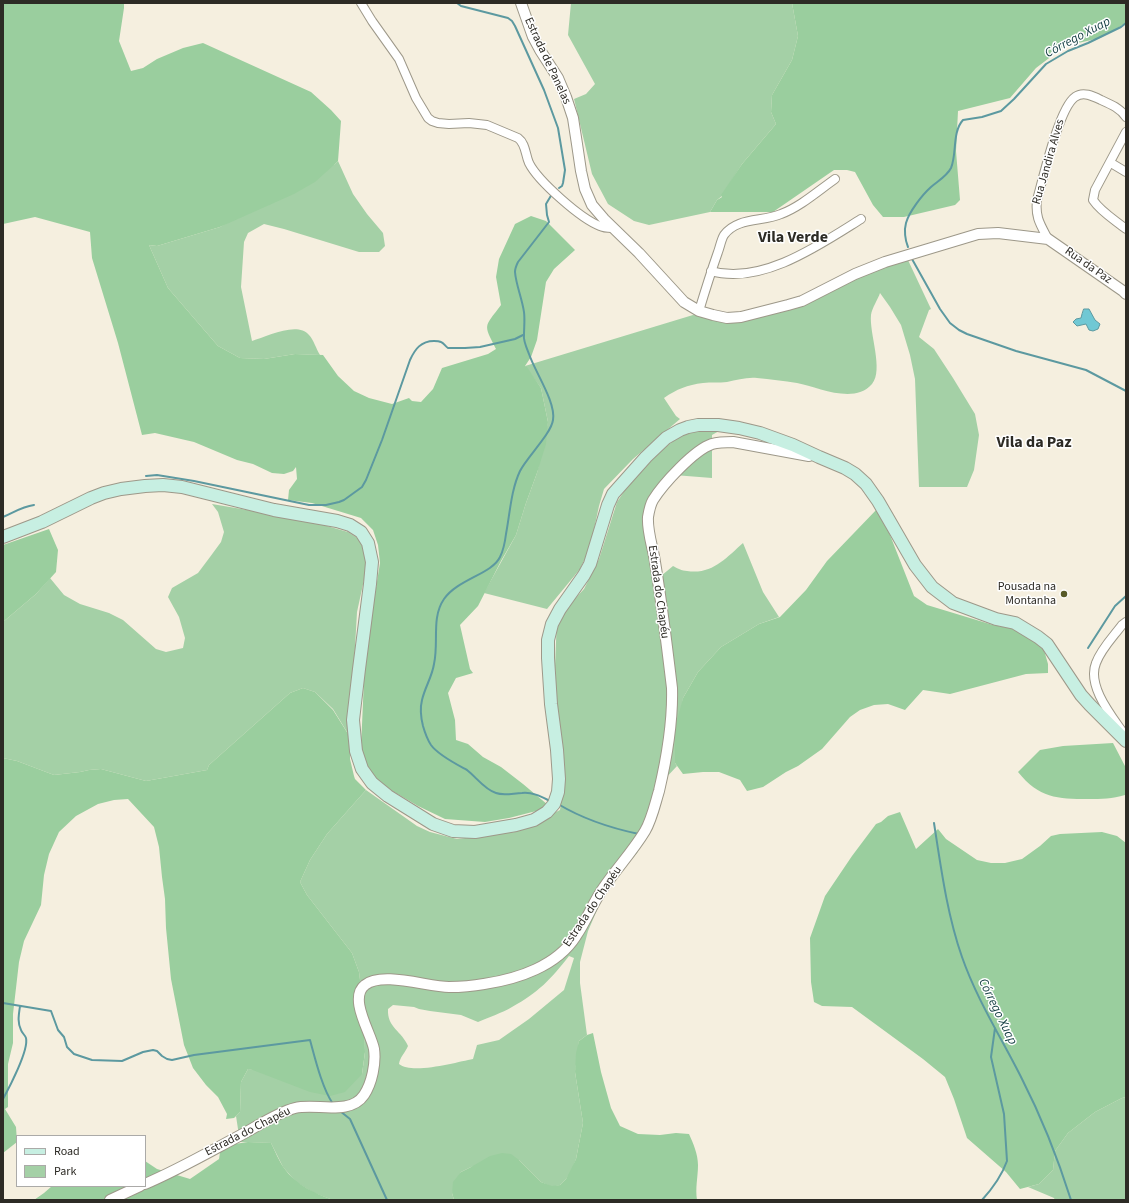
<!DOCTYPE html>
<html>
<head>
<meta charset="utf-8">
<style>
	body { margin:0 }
	#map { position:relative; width:1129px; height:1203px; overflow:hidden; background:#f5efdf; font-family:"Source Sans 3",sans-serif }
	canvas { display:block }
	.frame { position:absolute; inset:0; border:4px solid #2d2b25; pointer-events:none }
	.legend { position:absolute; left:16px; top:1135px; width:130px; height:52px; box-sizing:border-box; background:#fff; border:1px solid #abaaa8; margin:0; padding:5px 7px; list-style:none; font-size:12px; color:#2d2b25 }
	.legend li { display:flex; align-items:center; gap:8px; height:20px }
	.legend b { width:20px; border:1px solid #abaaa8 }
</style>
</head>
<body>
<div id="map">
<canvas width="1129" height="1203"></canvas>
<div class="frame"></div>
<ul class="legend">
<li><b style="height:5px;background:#c7efe2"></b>Road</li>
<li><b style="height:11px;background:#a4d0a6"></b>Park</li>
</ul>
</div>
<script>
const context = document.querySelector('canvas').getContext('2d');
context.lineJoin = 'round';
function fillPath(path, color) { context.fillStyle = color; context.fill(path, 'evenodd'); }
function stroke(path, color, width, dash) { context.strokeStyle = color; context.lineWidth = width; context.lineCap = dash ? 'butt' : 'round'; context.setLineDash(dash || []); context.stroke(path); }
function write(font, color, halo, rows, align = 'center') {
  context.font = font + ' "Source Sans 3",sans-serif'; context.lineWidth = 3; context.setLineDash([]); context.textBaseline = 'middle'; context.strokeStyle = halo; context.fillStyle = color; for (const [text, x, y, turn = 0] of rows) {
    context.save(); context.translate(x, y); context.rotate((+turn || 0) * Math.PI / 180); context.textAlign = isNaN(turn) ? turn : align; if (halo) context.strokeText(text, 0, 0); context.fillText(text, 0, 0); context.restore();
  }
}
const green = new Path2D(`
	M571 3H792L798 36 792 60 772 95 771 112 776 124 742 164 722 196 717 200 710 212 649 225 634 221 608 204 592 174 575 103 574 99 586 94 595 84 568 35Z
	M338 161 353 194 367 214 383 233 385 246 379 252H359L284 229 264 224 248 233 244 242 241 287 252 341C266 337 297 321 309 335 314 340 316 349 320 355L295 354 264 359 240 358 218 346 168 288 149 245 157 246 220 227 335 164Z
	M907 258 931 309 929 310 919 337 934 349 953 378 975 414 979 435 974 470 967 487H919L915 379 910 355 901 325 890 307 880 293C878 299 872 308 871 315 869 333 884 370 872 384 854 405 818 387 797 383 784 381 770 379 757 378 747 377 737 380 727 382 719 383 711 382 703 383 687 385 677 389 664 398L676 416 680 419 633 459 604 489 599 506 590 548 580 569 547 609 484 593 516 535 526 503 537 473 548 422 541 388 525 366 693 315 729 319 827 290Z
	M728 426 712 435V478L674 475 648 510 661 576 673 566C677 568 682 571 687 571 712 575 726 558 743 543L763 592 779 617 759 624 721 647 698 672 683 698 675 763 677 766 663 781 653 822 637 853 610 884 601 901 588 931 580 962V983L587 1035 579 1041 575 1072 583 1123 576 1159 571 1172 566 1179 560 1185 552 1187 541 1182 519 1160 471 1167 461 1172 452 1193 454 1200H333L314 1193 296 1182 283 1167 271 1143 240 1142 236 1116 240 1112 241 1082 248 1069 362 1074 365 1052 364 1012 359 972 352 953 307 895 300 882 310 860 327 834 366 790 417 826 430 832 457 839 515 832 560 810 564 782 557 719 555 666 557 618 584 589 599 559 617 502 639 469 689 428ZM569 956 574 958 564 990 529 1019 499 1040 477 1045 473 1059C457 1062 412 1075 399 1064 400 1057 405 1053 408 1046 402 1031 387 1028 388 1009L393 1005 414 1007 419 1009 430 1011 461 1015 478 1022C489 1017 502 1013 512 1007 538 993 551 979 569 956Z
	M212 504 277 515 320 524 348 532 359 539 365 553 367 566 357 612 350 737 333 709 315 692 303 688 290 693 209 765 207 770 146 781 101 769 89 770 80 772 54 775 17 761 3 758V622L36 594 50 578 64 595 80 604 109 613 123 620 156 649 166 652 183 648 185 638 179 617 168 597 172 588 198 573 210 557 221 542 224 532 218 512Z
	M1126 1097V1200H1055L1054 1198 1028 1187 1039 1184 1053 1170 1055 1151 1068 1133 1095 1112 1122 1098Z`);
const forest = new Path2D(`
	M3 3H124V8L119 41 131 71 143 68 157 59 183 48 203 43 311 92 331 110 341 121 338 161 335 164 315 182 294 194 220 227 157 246 149 245 168 288 218 346 240 358 264 359 295 354 323 355 338 376 354 391 369 398 392 404 409 398 412 401 421 402 433 389 442 368 488 354 496 349C483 323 484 328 501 305L496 277 499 259 515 224 531 216 546 221 575 250 554 269 546 282 537 340 531 357 525 366 527 367 541 388 548 422 546 444 537 473 526 503 516 535 501 561 478 606 460 625 470 669 473 673 456 678 448 693 455 720 456 740 468 744 483 757 501 767 523 784 548 805 544 809 509 818 485 822 445 819 418 806 384 786 367 773 361 748 365 656 380 563 378 545 373 530 361 518 312 503 288 500 289 490 297 479 296 467 293 471 284 474 272 473 253 464 237 460 194 442 155 433 142 435 118 343 92 258 90 232 35 217 3 224Z
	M792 3H1126V23L1100 38 1065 46 1036 68 1010 98 958 111 956 151 960 200 955 205 904 217H883L873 205 855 172 847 170H834L773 212H710L717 200 722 197 721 195 742 164 776 124 771 112 772 95 792 60 798 36Z
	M879 507 914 596 927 605 993 625 1019 630 1038 638 1044 650 1048 664V673L1026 674 950 694 923 690 905 710 888 704 874 705 860 710 850 717 822 749 798 766 786 772 763 787 747 791 740 780 719 772H703L683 774 675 763V728L683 698 698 672 721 647 759 624 780 617 806 590 827 561Z
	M49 529 58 550 56 572 36 594 3 622V545Z
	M303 688 315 692 333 710 350 737V759L354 776 355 779 366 790 327 834 310 860 300 882 307 895 352 953 359 972 364 1012 365 1052 362 1074 345 1092 330 1096 310 1092 250 1069H248L241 1082 240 1112 234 1118 226 1119 227 1114 218 1097 206 1085 193 1068 184 1045 171 979 166 928 165 899 162 877 159 847 154 827 128 799 114 800 98 804 76 816 59 832 49 854 44 875 41 905 24 941 19 962 13 1014V1043L8 1064V1107L5 1109 16 1127 17 1142 3 1153V758L17 761 54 775 80 772 89 770 101 769 146 781 207 770 209 765 290 693Z
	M1113 743 1126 768 1125 795C1112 799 1102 799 1088 799 1057 799 1039 798 1018 772L1040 750 1063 746Z
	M900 812 916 849 938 829 946 839 977 860 991 863H1005L1022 859 1040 846 1051 836 1060 834 1102 832 1117 836 1126 843V1097L1122 1098 1095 1112 1068 1133 1055 1151 1053 1170 1039 1184 1020 1189 1006 1172 967 1138 954 1099 945 1077 923 1059 852 1007 822 1006 814 1002 811 982 810 938 825 896 852 856 876 824 881 822 888 816Z
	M593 1033 601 1072 611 1108 620 1126 638 1134 660 1135 676 1133 689 1134C693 1143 698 1154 698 1165 698 1177 695 1188 697 1200H454L452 1193 453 1182 461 1172 471 1167 490 1156 502 1153 511 1154 519 1160 541 1182 552 1186 560 1185 566 1179 576 1159 583 1123 575 1072 576 1053 579 1041 587 1035Z
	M248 1142 271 1143C275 1151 279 1161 284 1168 296 1185 314 1193 333 1200H34L44 1193 52 1186H145V1161L157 1169 190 1179 219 1159 221 1146Z`);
const water = new Path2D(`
	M1084 309H1089L1095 320 1100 324 1098 329 1093 331 1089 330 1086 324 1077 326 1073 322 1076 319 1081 318 1082 314Z`);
const stream = new Path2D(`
	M457 3 461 6 508 18 512 21 515 26 544 90 558 128 565 170 563 183 562 186 559 188
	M908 247C905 240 904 230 906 223 909 212 922 195 931 187 938 181 947 176 951 168 957 154 952 132 963 120L982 117 1001 111 1014 99 1046 64 1068 51 1088 43 1121 27 1126 23
	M912 259 940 309 950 323 959 330 967 334 1016 351 1086 370 1126 391
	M146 476 157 475 194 481 309 505H326L339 502 344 500 362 487 366 480 382 440 410 360C415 349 421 341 434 341 436 341 439 341 441 342 444 343 445 346 448 348H465L480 347 515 339 523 335
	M3 517C15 512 21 507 34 505
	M1088 648 1115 606 1126 596
	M548 800C540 796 532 792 522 793 514 793 504 796 496 793 485 790 476 777 467 770 456 764 438 755 431 745 427 739 425 733 423 726 421 718 420 708 422 700 425 687 432 677 434 664 439 642 431 618 444 599 458 579 492 574 500 557 504 549 505 542 506 534 510 513 511 490 520 471 527 457 551 434 553 420 556 402 535 372 529 354 527 349 523 340 524 335 524 327 525 320 524 312 522 298 516 285 515 272 515 268 516 266 518 262L549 222 547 215 546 204 552 194
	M558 804C583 819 610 828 639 834
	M934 823C941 868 947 914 962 957 977 1000 1002 1039 1022 1079 1042 1118 1058 1159 1071 1200
	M3 1003 51 1011 58 1030 64 1037 67 1047 74 1054 92 1060 122 1061 143 1052 153 1050 157 1051 162 1056 167 1059 172 1060 194 1055 310 1040C315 1058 322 1088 333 1104
	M3 1099C9 1088 29 1050 26 1038 25 1035 22 1033 21 1030 17 1022 19 1014 20 1006
	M340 1111 350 1119 387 1200
	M982 1200C992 1189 1002 1175 1007 1161L1004 1114 991 1057 995 1028`);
const minor = new Path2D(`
	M361 3 372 21 399 59 416 98 428 118 432 121 438 123 449 124 469 123 487 125 518 138C526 144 525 154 529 163 538 181 581 219 600 226 604 228 608 228 612 228
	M1126 132 1095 190 1093 200C1101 212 1115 220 1126 229
	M1111 163 1126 172
	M1048 239C1040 224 1035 217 1037 200 1043 179 1059 108 1075 97 1083 91 1093 96 1101 100 1110 104 1120 108 1126 117
	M711 271C761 286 821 244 861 219
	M699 311C705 291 711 272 718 252 720 247 721 240 724 235 737 217 763 222 781 214 800 207 818 191 835 179
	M1122 731C1110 714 1087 685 1096 663 1101 649 1113 637 1122 625L1126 622`);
const tertiary = new Path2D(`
	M521 3 533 37 540 50 558 78 566 97 573 118 577 144 581 171 585 189 592 205 604 219 639 253 684 302 699 311 713 315 727 318 741 317 788 305 802 301 855 274 885 262 978 234 998 233 1048 239 1123 291 1126 294
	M145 1184C178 1170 209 1152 241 1135 258 1126 276 1113 295 1108 316 1103 350 1116 364 1095 372 1083 376 1063 374 1049 371 1033 348 998 365 985 382 971 428 987 449 987 461 987 473 986 484 984 518 979 557 966 576 936 587 920 593 902 604 887 617 868 633 851 645 831 652 819 655 804 659 791 667 757 673 723 672 688 667 646 662 604 655 562 653 547 647 532 648 517 649 511 650 505 653 500 663 484 694 450 712 444 719 442 726 442 733 442L809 456
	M110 1200 140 1186`);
const secondary = new Path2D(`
	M3 537 42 522 91 498 104 493 121 489 145 486 163 485 182 487 274 510 337 521 350 525 361 532 368 543 372 562 370 584 359 669 353 720 356 751 362 769 372 783 388 796 433 824 453 831 475 832 516 825 534 820 547 812 554 804 558 792 559 779 557 750 551 704 548 658V640L552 624 560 609 584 575 590 564 608 505 613 494 646 457 666 438 680 430 688 427 698 425H718L739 428 760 433 793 445 819 457 845 468 855 474 866 484 878 501 915 565 932 587 953 603 996 619 1015 623 1038 637 1047 644 1081 695 1090 705 1126 741`);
const markers = [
	[1064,594,4,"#585b29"]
];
const streetNames = [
	["Estrada de Panelas",547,61,65],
	["Rua Jandira Alves",1049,162,-74],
	["Rua da Paz",1088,266,35],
	["Estrada do Chapéu",658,592,82],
	["Estrada do Chapéu",593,907,-56],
	["Estrada do Chapéu",248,1132,-27]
];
const poiNames = [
	["Pousada na",1056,587],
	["Montanha",1056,601]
];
const waterNames = [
	["Córrego Xuap",1078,38,-28],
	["Córrego Xuap",997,1012,64]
];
const districtNames = [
	["Vila Verde",793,238],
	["Vila da Paz",1034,443]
];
fillPath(green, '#a4d0a6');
fillPath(forest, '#9ace9e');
fillPath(water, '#70c8d4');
stroke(water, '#5c99a0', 1);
stroke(stream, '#5c99a0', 2);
stroke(minor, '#9d9889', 10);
stroke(tertiary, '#9d9889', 12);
stroke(secondary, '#9d9889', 14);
stroke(minor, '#fff', 8);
stroke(tertiary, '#fff', 10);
stroke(secondary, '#c7efe2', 12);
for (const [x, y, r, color] of markers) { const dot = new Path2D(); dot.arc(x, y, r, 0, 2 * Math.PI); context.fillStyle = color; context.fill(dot); stroke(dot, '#fff', 1.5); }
write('12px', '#2d2b25', '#fff', streetNames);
write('12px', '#2d2b25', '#fff', poiNames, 'right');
write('italic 13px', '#143e43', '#fff', waterNames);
write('bold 16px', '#2d2b25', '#fff', districtNames);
</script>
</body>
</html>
